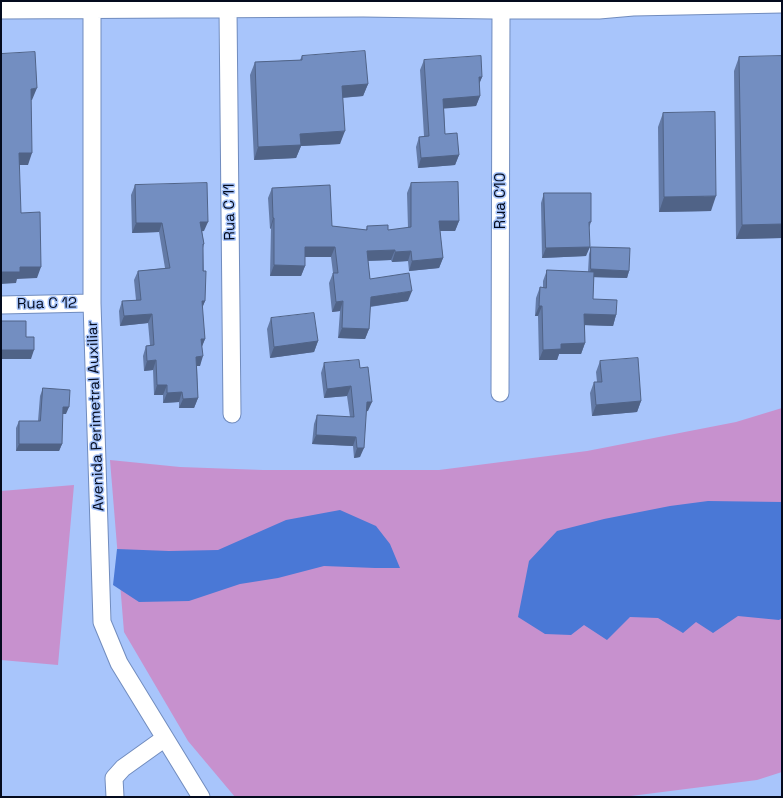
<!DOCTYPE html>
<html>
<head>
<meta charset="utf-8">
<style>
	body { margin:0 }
	#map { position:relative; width:783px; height:798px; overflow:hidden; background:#a8c5fb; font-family:"Space Grotesk",sans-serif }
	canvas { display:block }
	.frame { position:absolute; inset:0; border:2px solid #040b1e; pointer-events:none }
</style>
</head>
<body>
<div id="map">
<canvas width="783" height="798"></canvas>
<div class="frame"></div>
</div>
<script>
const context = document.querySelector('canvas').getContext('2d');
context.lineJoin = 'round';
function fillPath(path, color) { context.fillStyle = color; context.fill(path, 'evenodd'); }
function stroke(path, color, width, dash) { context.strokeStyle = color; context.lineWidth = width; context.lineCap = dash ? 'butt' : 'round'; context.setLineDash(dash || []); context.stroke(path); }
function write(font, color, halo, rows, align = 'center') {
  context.font = font + ' "Space Grotesk",sans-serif'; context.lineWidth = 3; context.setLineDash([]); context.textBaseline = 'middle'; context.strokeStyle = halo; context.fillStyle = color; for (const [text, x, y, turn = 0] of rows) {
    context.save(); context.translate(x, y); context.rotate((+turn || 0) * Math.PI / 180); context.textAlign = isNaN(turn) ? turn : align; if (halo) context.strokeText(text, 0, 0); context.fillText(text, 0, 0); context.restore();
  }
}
const green = new Path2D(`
	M782 408V772L757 780 623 797H235L188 741 124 632 110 460 180 467 263 470H439L587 451 736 422Z
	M74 485 58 665 1 660V491Z`);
const water = new Path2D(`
	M708 501 782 502V618L779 620 738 616 713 633 696 622 683 633 658 618 630 617 607 640 584 625 571 635 545 634 518 617 529 561 557 531 604 519 670 506Z
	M340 510 376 526 390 544 400 568H375L324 566 278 578 240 584 189 601 139 602 113 585 117 549 169 551 218 550 286 520Z`);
const minor = new Path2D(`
	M92 1V303L102 622 119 663 201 797
	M228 9 232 414
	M1 10 363 8 492 10H599L633 7 782 4
	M1 305 92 303
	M500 393 501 10
	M115 797 114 778 123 768 165 738`);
const wall = new Path2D(`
	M302 56 368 84 363 96 343 98 340 144 301 146 296 158 254 160 250 75 255 62 300 60Z
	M739 57 782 238 736 239 734 71Z
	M424 60 482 77 479 84 480 96 476 106 444 108 445 134 459 155 455 165 418 168 416 147 419 137 424 136 420 70Z
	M663 113 711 211 659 212 658 127Z
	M411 183 459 221 455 231H440L443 258 439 268 409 271 408 261 392 262 391 260 368 261 370 279 408 301 370 307 369 329 365 339 338 338 340 311 332 312 329 283 333 273 331 257H305V266L301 276H270L271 228 270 229 268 198 272 188 332 226 366 230 367 226 388 230 408 228 407 193Z
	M135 185 204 231H202L204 244 203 248 205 301 202 308 205 339 202 346 200 366H197L198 398 194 408H179V402L163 403V395H154L153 370 144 371 143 356 146 346 150 345 148 323 120 326 119 311 122 301 136 300 134 280 138 271 165 268 159 232 132 233 131 195Z
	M544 193 591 222 589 228 586 256 542 258 541 203Z
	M591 247 629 271 627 278 594 277 593 299 616 315 613 326 585 325V343L581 354H559L557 360H539L538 316H535L536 298 540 287 543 288V281L547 270 588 272 589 254Z
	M271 318 318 341 314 352 270 358 267 329Z
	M600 361 641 401 637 412 592 416 590 393 594 382H597L596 372Z
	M324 363 360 368 368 411H366L360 457 354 458 353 446 312 444 314 424 317 415 350 417 347 396 324 398 321 373Z
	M43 388 66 414H62V444L59 451H16V428L19 421H38L40 396Z`);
const shadedWall = new Path2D(`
	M479 77H482L478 87Z
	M368 84 363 96 338 98 342 86Z
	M37 88 32 100H27L31 89Z
	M480 96 476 106 439 109 443 99Z
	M345 131 340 144 301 146 296 158 254 160 258 147 300 134Z
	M19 153H32L28 165H15Z
	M459 155 455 165 418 168 421 158Z
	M716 196 711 211 659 212 664 197Z
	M273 218H274L271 228 270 229Z
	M439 221H459L455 231H435Z
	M200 222H208L204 231 197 232Z
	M136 223H162L159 232 132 233Z
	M782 224V238L736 239 742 225Z
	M305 247H335L331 257H302Z
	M590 247 586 256 542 258 546 248Z
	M395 250 391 260 363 261 367 251Z
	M411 251 408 261 392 262 395 252Z
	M443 258 439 268 409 271 412 261Z
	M274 265 305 266 301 276H270Z
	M20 267H41L37 278 17 279 16 283 1 284V272Z
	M591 269 629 271 627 278 588 277Z
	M412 291 408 301 367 307 371 297Z
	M202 301H205L201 311Z
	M343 301 340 311 332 312 336 302Z
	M539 306H542L538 316H535Z
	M152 314 148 323 120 326 124 316Z
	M584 314 616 315 613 326 581 325Z
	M342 328 369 329 365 339 338 338Z
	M201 339H205L201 349Z
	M318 341 314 352 270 358 274 347Z
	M585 343 581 354H559L557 360H539L543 350 561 344Z
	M1 350H34L31 359H1Z
	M203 356 200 366H193L196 357Z
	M156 360 153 370 144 371 147 361Z
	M157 385H167L163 395H154Z
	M351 386 347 396 324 398 327 389Z
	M182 392 179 402 163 403 167 393Z
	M198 398 194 408H179L183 399Z
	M641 401 637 412 592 416 596 405Z
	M367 402H372L368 411 363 412Z
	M63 407H69L66 414H60Z
	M316 435 356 437 353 446 312 444Z
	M19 444H62L59 451H16Z
	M357 448H364L360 457 354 458Z`);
const building = new Path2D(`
	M365 51 368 84 342 86 345 131 300 134 301 145 258 147 255 62 302 60V56Z
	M35 52 37 88 31 89 32 153H19L21 213 40 212 41 267H20V272H1V54Z
	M481 56 482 77H479L480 96 443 99 445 134 457 133 459 155 421 158 419 137 429 136 424 60Z
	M782 56V224L742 225 739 57Z
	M715 112 716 196 664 197 663 113Z
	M458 182 459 221H439L443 258 412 261 411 251 395 252V250L367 251 370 279 409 273 412 291 371 297 369 329 342 328 343 301 336 302 333 273H338L335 247H305V266L274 265V218H273L272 188 330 185 332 226 367 230V226L388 225V230L411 227V183Z
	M207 183 208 222H200L204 244H203V271H206L205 301H202L205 339H201L203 356 196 357 198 398 183 399 182 392 167 393V385H157L156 360 147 361 146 346 154 345 152 314 124 316 122 301 141 300 138 271 170 268 162 223H136L135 185Z
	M544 193H591V222H589L590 247 546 248Z
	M591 247 630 248 629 271 591 269Z
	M547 270 594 272 593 299 617 300 616 315 584 314 585 343 561 344V349L543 350 542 306H539L540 287 546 288Z
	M314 313 318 341 274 347 271 318Z
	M1 321H26V337H34V350H1Z
	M638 358 641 401 596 405 594 382H602L600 361Z
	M359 360 360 368 368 367 372 402H367L364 448H357L356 437 316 435 317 415 354 417 351 386 327 389 324 363Z
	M43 388 70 390 69 407H63L62 444H19V421H40Z`);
const streetNames = [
	["Rua C10",501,201,-90],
	["Rua C 11",230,212,-91],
	["Rua C 12",47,304,-1],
	["Avenida Perimetral Auxiliar",96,416,-92]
];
fillPath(green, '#c791ce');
fillPath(water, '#4a78d6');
stroke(minor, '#718cbe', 19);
stroke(minor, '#fff', 17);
fillPath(wall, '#637aa6');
fillPath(shadedWall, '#506387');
fillPath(building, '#738ec1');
stroke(building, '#506387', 1);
write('15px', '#040b1e', '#a8c5fb', streetNames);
</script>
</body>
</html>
